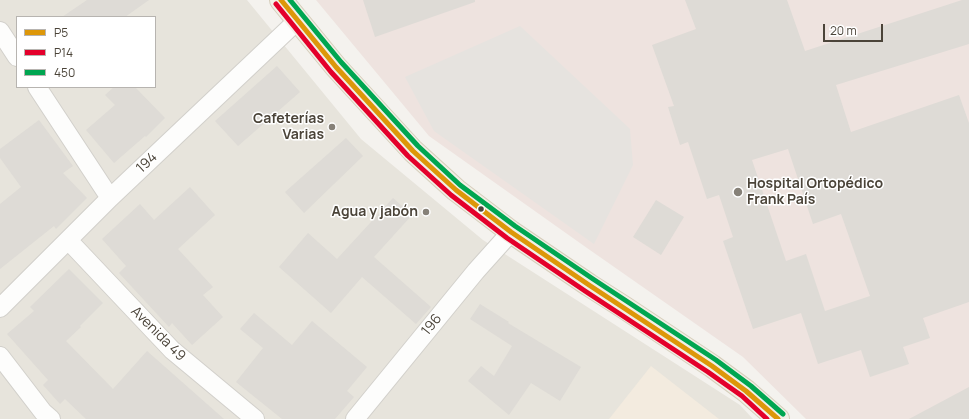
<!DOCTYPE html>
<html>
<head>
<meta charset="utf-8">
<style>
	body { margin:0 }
	#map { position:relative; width:969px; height:419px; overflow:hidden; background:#f4f2ee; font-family:Manrope,sans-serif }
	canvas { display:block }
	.legend { position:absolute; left:16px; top:16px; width:140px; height:72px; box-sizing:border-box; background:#fff; border:1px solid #b7b4b0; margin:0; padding:5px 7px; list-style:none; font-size:12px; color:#4b4439 }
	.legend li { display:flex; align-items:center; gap:8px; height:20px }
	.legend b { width:20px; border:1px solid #b7b4b0 }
	.scale { position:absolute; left:823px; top:24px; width:60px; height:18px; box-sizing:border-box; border:2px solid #4b4439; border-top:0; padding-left:5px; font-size:12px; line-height:14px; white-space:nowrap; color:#4b4439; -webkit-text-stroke:3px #fff; paint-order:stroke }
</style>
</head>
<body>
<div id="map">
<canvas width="969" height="419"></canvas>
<ul class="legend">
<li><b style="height:5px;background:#dd9709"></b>P5</li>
<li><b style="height:5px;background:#e4002b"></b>P14</li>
<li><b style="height:5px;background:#00a651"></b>450</li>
</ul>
<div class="scale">20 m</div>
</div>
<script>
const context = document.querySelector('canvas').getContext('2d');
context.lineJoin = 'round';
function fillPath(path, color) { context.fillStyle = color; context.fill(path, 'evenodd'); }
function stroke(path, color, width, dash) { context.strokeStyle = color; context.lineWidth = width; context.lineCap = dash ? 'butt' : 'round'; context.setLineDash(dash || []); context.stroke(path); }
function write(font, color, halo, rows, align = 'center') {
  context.font = font + ' Manrope,sans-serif'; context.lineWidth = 3; context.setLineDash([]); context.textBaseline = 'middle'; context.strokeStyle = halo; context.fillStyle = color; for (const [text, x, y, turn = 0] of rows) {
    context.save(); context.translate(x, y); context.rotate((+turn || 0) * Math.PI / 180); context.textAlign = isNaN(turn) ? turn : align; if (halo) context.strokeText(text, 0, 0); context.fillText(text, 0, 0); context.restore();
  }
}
const residential = new Path2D(`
	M0 0H247L361 139 483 240 740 405 753 419H0ZM17 17H155V87H17Z`);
const commercial = new Path2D(`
	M651 366 719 419H609Z`);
const medical = new Path2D(`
	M316 0H969V419H806L743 357 587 248 429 136Z`);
const parking = new Path2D(`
	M520 26 630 129 633 165 594 244 434 131 405 77Z`);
const building = new Path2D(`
	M87 0H149L125 17H62Z
	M363 0H475V2L375 37Z
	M685 0H787L805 51 962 0H969V44L836 85 851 132 959 95 969 123V302L923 318 930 338 903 347 909 364 870 377 861 350 818 364 801 313 753 329 723 241 733 237 719 195 707 199 688 142 680 145 668 107 674 106 652 45 696 29ZM788 149 813 224 841 214 870 296 825 311 806 254 786 261 752 160Z
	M277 66 300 92 238 146 215 121Z
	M114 87H135L165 118 146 137 145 136 114 163 86 130 115 105 105 95Z
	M39 120 73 166 63 173 87 198 56 229 54 226 0 269V204L21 187 0 158V149Z
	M346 138 363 156 304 213 285 192Z
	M190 187 215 215 178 249 213 287 203 295 223 317 192 345 172 323 169 327 119 273 126 266 102 239 140 204 154 220Z
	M393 198 412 215 374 257 431 307 416 324 362 277 331 313 279 267 308 233 337 259Z
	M656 200 684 217 661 255 633 237Z
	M69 269 103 303 80 326 81 327 66 341 113 389 147 351 224 419H86L65 399 60 404 43 385 48 380 7 334 34 311 30 307Z
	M480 304 509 322 508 323 581 367 560 401 531 383 509 415 468 381 481 366 494 376 512 346 470 319Z
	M254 313 292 345 312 321 367 367 347 391 354 397 335 419H282L236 382 263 348 240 329Z
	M969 387V419H909Z`);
const street = new Path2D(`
	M0 31 17 57
	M37 87 110 198
	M68 240 172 350 255 419
	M0 308 110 198 297 21
	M0 356 43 412 51 419
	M355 419 476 271 511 232`);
const primary = new Path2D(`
	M281 0 336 67 413 151 456 190 511 232 589 285 625 308 712 366 746 391 778 419`);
const bus1 = new Path2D(`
	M281 0 336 67 413 151 456 190 511 232 589 285 712 366 746 391 778 419`);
const bus2 = new Path2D(`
	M276 4 331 72 408 156 451 195 507 238 585 291 708 372 742 396 767 419`);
const bus3 = new Path2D(`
	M290 0 341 62 418 146 460 185 515 226 593 279 716 360 751 386 783 414`);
const markers = [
	[332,127,4,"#868178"],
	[738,192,5,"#868178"],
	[481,209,3.5,"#4b4439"],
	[426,212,4,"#868178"]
];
const poiNames = [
	["Cafeterías",324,119],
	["Varias",324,135],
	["Hospital Ortopédico",747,184,"left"],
	["Frank País",747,200,"left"],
	["Agua y jabón",418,212]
];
const streetNames = [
	["194",147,163,-43],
	["196",432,325,-51],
	["Avenida 49",158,334,45]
];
fillPath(residential, '#e7e4dc');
fillPath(commercial, '#f3ebdf');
fillPath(medical, '#eee3df');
fillPath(parking, '#e6e3df');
fillPath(building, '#dedbd6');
stroke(street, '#d2d0cb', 20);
stroke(primary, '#d6cebb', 24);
stroke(street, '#fdfdfc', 18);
stroke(primary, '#f2efe6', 22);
stroke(bus1, '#dd9709', 5);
stroke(bus2, '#e4002b', 5);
stroke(bus3, '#00a651', 5);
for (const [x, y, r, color] of markers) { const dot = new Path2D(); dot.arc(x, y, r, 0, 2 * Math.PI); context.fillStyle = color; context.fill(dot); stroke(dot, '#fff', 1.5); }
write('bold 14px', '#4b4439', '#fff', poiNames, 'right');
write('14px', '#4b4439', '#fff', streetNames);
</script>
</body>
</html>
